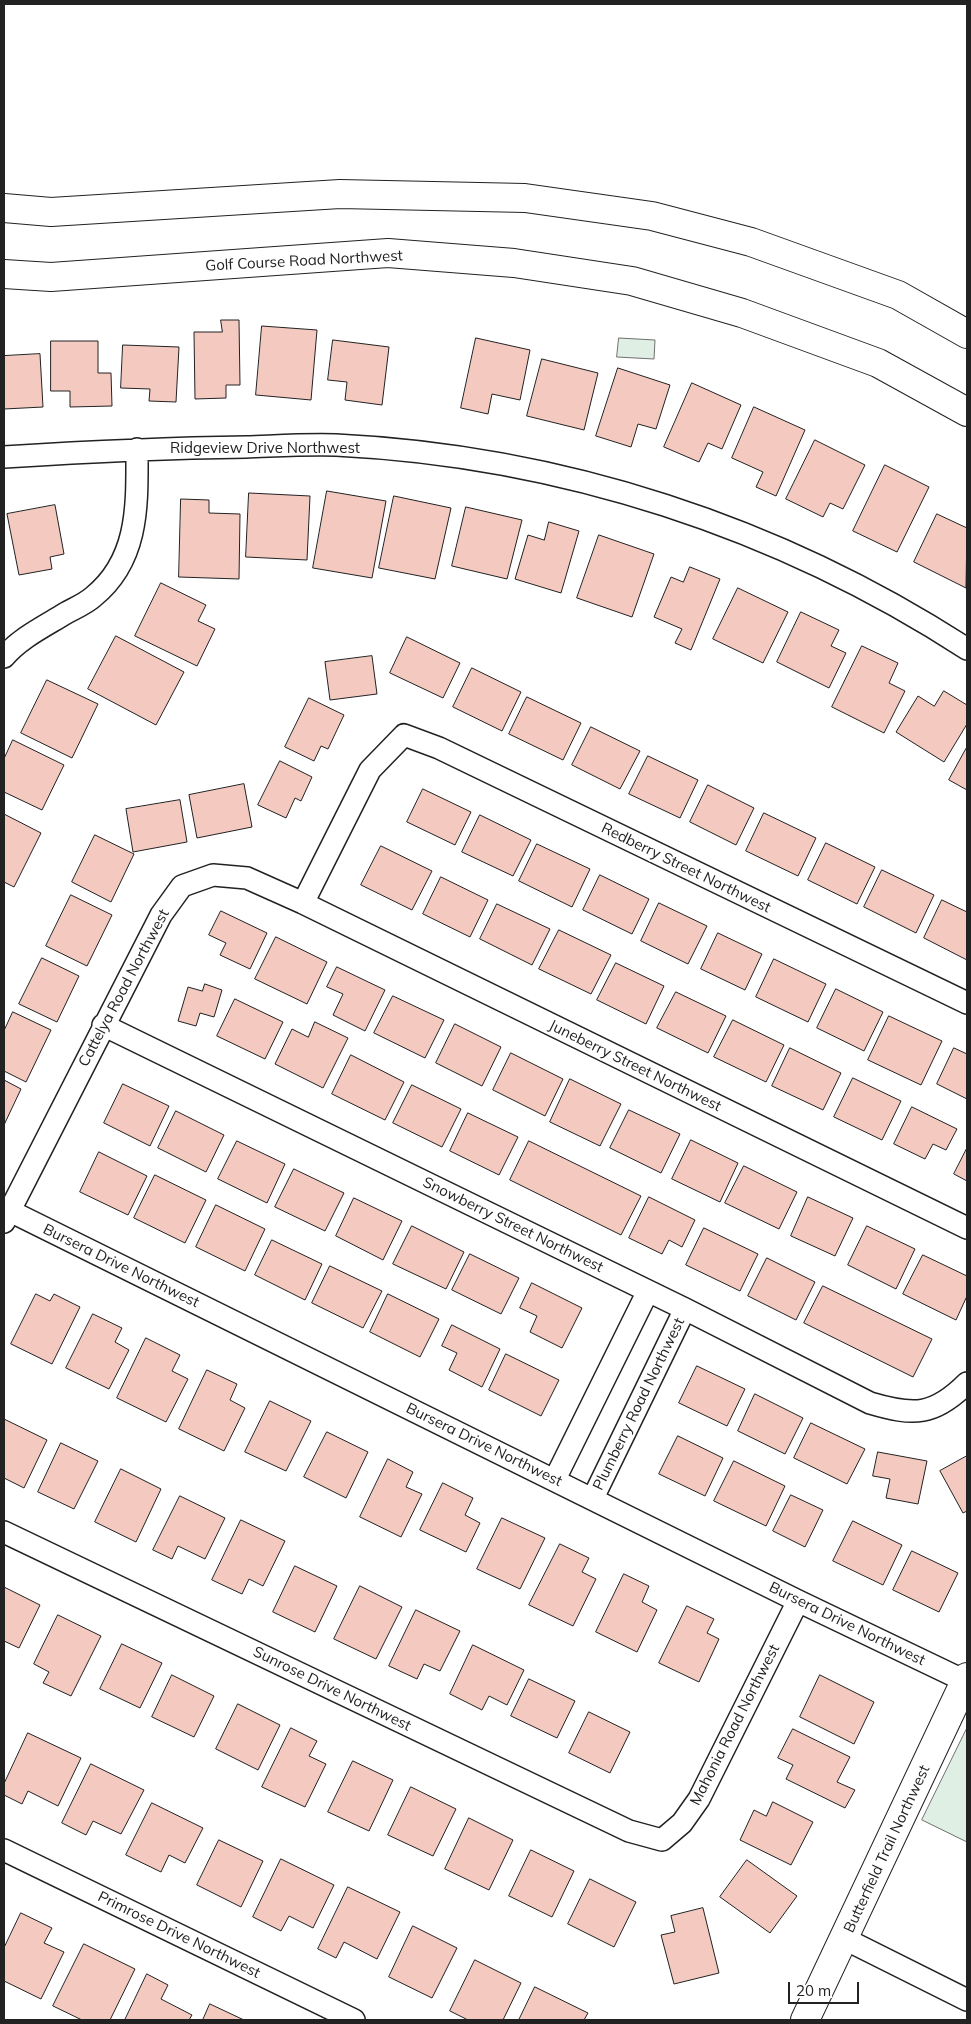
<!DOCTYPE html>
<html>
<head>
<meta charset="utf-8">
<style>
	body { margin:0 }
	#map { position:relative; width:971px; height:2024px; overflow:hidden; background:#fff; font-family:Mulish,sans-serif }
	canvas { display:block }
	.frame { position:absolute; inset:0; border:5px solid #222; pointer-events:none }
	.scale { position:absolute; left:788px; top:1982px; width:71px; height:22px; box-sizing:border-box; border:2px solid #222; border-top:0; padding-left:6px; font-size:15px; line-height:18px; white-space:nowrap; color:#222; -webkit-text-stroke:4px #fff; paint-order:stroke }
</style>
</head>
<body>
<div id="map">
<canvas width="971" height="2024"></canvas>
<div class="frame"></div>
<div class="scale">20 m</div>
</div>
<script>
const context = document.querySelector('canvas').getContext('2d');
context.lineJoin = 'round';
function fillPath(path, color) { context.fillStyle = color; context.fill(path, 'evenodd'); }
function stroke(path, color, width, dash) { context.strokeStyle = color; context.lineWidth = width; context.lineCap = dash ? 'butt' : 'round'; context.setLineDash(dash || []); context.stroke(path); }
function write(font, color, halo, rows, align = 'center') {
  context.font = font + ' Mulish,sans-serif'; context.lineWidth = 4; context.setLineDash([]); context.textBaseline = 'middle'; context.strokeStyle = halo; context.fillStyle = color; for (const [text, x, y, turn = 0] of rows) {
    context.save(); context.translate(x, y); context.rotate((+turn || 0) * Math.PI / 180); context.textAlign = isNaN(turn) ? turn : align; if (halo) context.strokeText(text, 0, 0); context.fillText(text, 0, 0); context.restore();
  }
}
const green = new Path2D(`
	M619 338 655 340 654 359 617 357Z
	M967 1728V1842L922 1820Z`);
const building = new Path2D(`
	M221 320H239L240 385H226V398L195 399 194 332H222Z
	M262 326 317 330 311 400 256 395Z
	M476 338 530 350 520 400 492 394 488 414 461 408Z
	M333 340 389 347 382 405 345 400 347 382 328 380Z
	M51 341H98V373H111L112 406 70 407V391H51Z
	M123 345 179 347 176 402 149 401 150 389 121 388Z
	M40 354 43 407 4 409V356Z
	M542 359 598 373 584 430 527 416Z
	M618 368 670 385 656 429 638 424 631 447 596 436Z
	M692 383 741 405 722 449 708 443 699 462 664 447Z
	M754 407 805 430 776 496 756 487 763 472 732 458Z
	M815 440 865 465 843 509 830 503 823 517 786 499Z
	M885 465 929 487 897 552 853 531Z
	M327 491 386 501 372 578 313 568Z
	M249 493 310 496 307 560 246 557Z
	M394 496 451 508 435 579 379 568Z
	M181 499 209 500V513L240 514 239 579 179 577Z
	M55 505 64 554 50 557 52 569 19 575 7 514Z
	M466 507 522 520 507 579 452 566Z
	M937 514 967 528 966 588 914 562Z
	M549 522 579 531 561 593 515 579 528 535 544 540Z
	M599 535 654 554 632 617 577 598Z
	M690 567 720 579 691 650 675 643 682 629 654 617 671 577 683 582Z
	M161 583 206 605 198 621 215 629 197 666 135 636Z
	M738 588 788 612 763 663 713 639Z
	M801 612 839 630 831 646 846 653 829 688 777 662Z
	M116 636 184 672 156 725 88 689Z
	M407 637 460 663 443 698 390 673Z
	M862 646 898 663 889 683 905 691 884 733 832 707Z
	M372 656 377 694 330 700 325 662Z
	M472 668 521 692 502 731 453 707Z
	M47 680 98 704 72 758 21 733Z
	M944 691 967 705V724L944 762 896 732 918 696 934 706Z
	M527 697 581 723 563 760 509 734Z
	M309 698 344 715 328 749 321 746 314 761 285 747Z
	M591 727 640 751 620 789 572 765Z
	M13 740 64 765 42 810 4 792V759Z
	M967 747V790L949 780Z
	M648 756 698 780 680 818 629 794Z
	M280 761 312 777 301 801 295 798 286 818 258 805Z
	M244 784 252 827 197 838 189 795Z
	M708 785 754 808 736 845 690 822Z
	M423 789 471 812 455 845 407 822Z
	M180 800 187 842 133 852 126 809Z
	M764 813 816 838 798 876 746 851Z
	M4 814 41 833 14 887 4 882Z
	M480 815 531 840 513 876 462 852Z
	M95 835 134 854 111 902 72 882Z
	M826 843 875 867 857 904 808 880Z
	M537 844 590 869 572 907 519 881Z
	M381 846 432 871 412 910 361 885Z
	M882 870 934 895 916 933 864 907Z
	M600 875 649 899 632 934 583 910Z
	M441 877 488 900 470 937 423 914Z
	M71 895 112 915 87 966 46 946Z
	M942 900 967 912V960L924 938Z
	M659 903 707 926 688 964 641 941Z
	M497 904 550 929 532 965 480 939Z
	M221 911 267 933 250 969 220 955 226 943 209 935Z
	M559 930 611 955 591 994 539 969Z
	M718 933 762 954 745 990 701 969Z
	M276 937 327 962 307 1004 255 979Z
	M42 958 79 976 57 1022 19 1004Z
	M774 959 826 984 808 1022 756 997Z
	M616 963 664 986 646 1024 597 1000Z
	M337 967 385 990 365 1031 333 1015 343 994 327 987Z
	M205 984 222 990 214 1017 200 1013 196 1026 178 1021 188 987 202 991Z
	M836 989 883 1012 864 1051 817 1028Z
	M676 992 726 1016 708 1053 657 1028Z
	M393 996 444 1020 425 1058 374 1033Z
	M235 999 283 1022 265 1059 217 1036Z
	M13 1012 51 1030 26 1082 4 1071V1031Z
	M889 1016 942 1041 921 1085 868 1060Z
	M733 1020 784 1045 766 1082 714 1057Z
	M315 1022 348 1038 323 1088 275 1064 292 1029 308 1037Z
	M455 1024 501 1047 482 1086 436 1063Z
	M790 1048 841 1073 823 1110 772 1086Z
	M954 1048 967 1054V1099L937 1084Z
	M511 1053 563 1079 545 1116 493 1090Z
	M351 1055 404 1082 385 1120 332 1094Z
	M853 1078 901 1101 882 1140 834 1117Z
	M570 1079 621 1104 600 1146 550 1122Z
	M4 1080 21 1089 4 1125Z
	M123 1084 169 1106 150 1146 104 1123Z
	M412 1085 461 1109 442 1147 393 1123Z
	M912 1107 957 1129 946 1150 933 1144 925 1159 894 1144Z
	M629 1110 680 1134 661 1173 610 1148Z
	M176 1111 224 1135 206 1172 158 1148Z
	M468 1113 518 1137 499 1175 450 1151Z
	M691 1140 738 1163 720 1202 672 1179Z
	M237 1141 285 1164 267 1203 218 1179Z
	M529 1141 641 1196 621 1235 510 1180Z
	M967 1148V1181L954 1174Z
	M99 1152 147 1176 128 1215 80 1192Z
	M744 1166 797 1192 779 1229 725 1203Z
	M294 1169 344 1193 325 1231 275 1207Z
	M155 1175 206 1200 185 1243 134 1218Z
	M649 1197 695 1220 682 1247 669 1240 662 1254 629 1238Z
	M808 1197 853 1218 835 1256 791 1236Z
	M354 1198 402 1221 383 1260 336 1236Z
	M216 1205 265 1229 245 1271 196 1247Z
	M412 1226 464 1252 446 1289 393 1264Z
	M867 1226 915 1249 896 1289 848 1265Z
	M704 1228 758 1254 740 1291 686 1265Z
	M272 1240 322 1264 305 1300 255 1275Z
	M470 1254 519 1278 501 1314 452 1290Z
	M923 1255 967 1276V1296L956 1320 903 1294Z
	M767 1258 815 1282 796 1320 748 1296Z
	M330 1266 382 1291 363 1328 312 1303Z
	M532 1283 582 1308 562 1348 530 1332 537 1316 520 1308Z
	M823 1286 932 1339 913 1377 804 1323Z
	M36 1294 50 1301 54 1294 80 1307 52 1364 11 1344Z
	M388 1294 439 1319 420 1357 370 1332Z
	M93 1314 122 1328 115 1342 129 1350 109 1389 66 1368Z
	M452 1325 500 1349 482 1387 449 1370 457 1353 442 1346Z
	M146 1338 180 1355 172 1371 188 1379 166 1422 117 1398Z
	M506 1354 559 1380 541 1416 489 1390Z
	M697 1366 745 1389 727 1426 679 1403Z
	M207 1370 237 1384 230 1400 245 1408 224 1451 179 1429Z
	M755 1394 803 1418 785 1454 738 1431Z
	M270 1401 311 1421 286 1471 245 1452Z
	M4 1419 47 1440 24 1488 4 1478Z
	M811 1423 865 1449 847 1484 794 1458Z
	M327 1432 368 1452 346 1498 304 1477Z
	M678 1436 723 1458 705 1496 659 1474Z
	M61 1443 98 1461 74 1509 38 1492Z
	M878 1452 927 1461 918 1504 886 1498 890 1479 873 1476Z
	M967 1456V1511L963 1513 940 1471Z
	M388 1459 413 1472 406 1487 422 1494 401 1537 360 1517Z
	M734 1461 785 1486 766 1526 714 1501Z
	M121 1469 161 1489 136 1542 95 1522Z
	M443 1483 473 1498 465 1515 480 1523 466 1552 420 1530Z
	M791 1495 823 1510 805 1547 773 1531Z
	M180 1496 225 1518 205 1559 178 1546 172 1559 153 1550Z
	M502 1518 545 1538 520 1589 477 1569Z
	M241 1520 285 1541 263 1586 249 1579 242 1594 212 1580Z
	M853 1521 902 1545 883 1585 833 1561Z
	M560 1544 589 1558 582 1572 596 1579 573 1626 529 1605Z
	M912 1551 958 1573 939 1612 893 1590Z
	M295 1566 337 1586 315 1632 273 1612Z
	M624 1574 649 1586 642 1602 657 1610 637 1652 596 1632Z
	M360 1586 402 1607 376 1659 334 1639Z
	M4 1587 40 1605 19 1648 4 1641Z
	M687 1606 714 1619 707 1633 719 1639 699 1682 659 1663Z
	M416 1610 460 1631 440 1671 424 1664 417 1679 389 1666Z
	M58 1615 101 1636 71 1696 43 1683 49 1672 34 1664Z
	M122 1644 162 1663 140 1708 100 1689Z
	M473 1645 524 1670 507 1705 489 1696 482 1710 450 1694Z
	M172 1675 214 1696 194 1737 152 1717Z
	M820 1675 874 1702 854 1744 800 1717Z
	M529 1679 575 1701 557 1738 511 1716Z
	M238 1704 280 1725 258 1770 216 1749Z
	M589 1712 630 1732 610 1773 569 1753Z
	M291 1728 317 1741 309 1756 326 1764 305 1807 262 1787Z
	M793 1729 850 1757 837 1782 855 1790 845 1808 786 1779 793 1765 778 1758Z
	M28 1733 81 1758 58 1806 28 1791 22 1804 4 1795V1784Z
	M353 1761 393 1780 369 1831 328 1812Z
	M91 1764 144 1790 121 1834 93 1821 86 1835 62 1823Z
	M411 1787 456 1809 433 1856 388 1835Z
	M773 1802 813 1822 791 1865 740 1840 754 1810 766 1816Z
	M152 1803 203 1828 185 1863 169 1855 161 1872 126 1855Z
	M469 1818 513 1840 489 1890 445 1869Z
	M219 1840 263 1861 241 1907 197 1885Z
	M531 1850 574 1871 552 1917 509 1896Z
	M281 1859 334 1885 313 1928 289 1916 281 1931 253 1917Z
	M747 1860 797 1896 770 1933 720 1897Z
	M590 1879 636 1902 614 1947 568 1924Z
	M348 1887 400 1912 377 1959 344 1942 336 1958 318 1949Z
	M703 1908 719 1973 674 1984 661 1935 675 1932 671 1916Z
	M21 1913 52 1928 44 1943 64 1952 41 1999 4 1981V1948Z
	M413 1926 457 1948 432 1998 389 1977Z
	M84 1944 135 1969 110 2020H82L53 2006Z
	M475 1960 521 1983 503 2020H468L450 2011Z
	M147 1974 168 1985 161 1999 192 2015 189 2020H125Z
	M535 1987 588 2013 584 2020H519Z
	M210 2004 244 2020H203Z`);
const minor = new Path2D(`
	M4 457C84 452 165 448 246 447 276 446 306 444 336 445 561 456 779 527 967 649
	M4 657C20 638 45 626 66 613 75 608 85 604 93 597 140 559 137 503 137 449
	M303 903 370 770 404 735 439 748 967 1003
	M103 1025 685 1309 870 1403C914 1416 934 1416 967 1383
	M4 1208 798 1601 965 1681
	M4 1222 161 915 182 886 213 875 247 878 303 903 967 1228
	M555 1479 648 1291
	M593 1498 685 1309
	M4 1532 629 1831 662 1840 682 1823 699 1799 798 1601
	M4 1850 354 2020
	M845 1939 967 2000`);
const tertiary = new Path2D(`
	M805 2020 967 1677`);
const secondary = new Path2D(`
	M4 208 51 212 340 194 525 198 652 216 751 242 898 295 967 334
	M4 274 51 277 388 253 514 263 632 281 742 313 878 363 967 412`);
const streetNames = [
	["Golf Course Road Northwest",304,261,-3],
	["Ridgeview Drive Northwest",265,448],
	["Redberry Street Northwest",686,868,26],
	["Cattelya Road Northwest",124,988,-62],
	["Juneberry Street Northwest",635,1066,26],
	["Snowberry Street Northwest",513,1225,26],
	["Bursera Drive Northwest",121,1266,26],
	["Plumberry Road Northwest",639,1404,-64],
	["Bursera Drive Northwest",484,1445,26],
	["Bursera Drive Northwest",847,1624,26],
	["Sunrose Drive Northwest",332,1689,26],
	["Mahonia Road Northwest",735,1725,-63],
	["Butterfield Trail Northwest",887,1849,-65],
	["Primrose Drive Northwest",179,1935,26]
];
fillPath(green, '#e0efe3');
stroke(green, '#6f6f6f', 1);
fillPath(building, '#f3c9c0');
stroke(building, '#222', 1);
stroke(minor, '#222', 24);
stroke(tertiary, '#222', 30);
stroke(secondary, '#222', 30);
stroke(minor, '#fff', 21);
stroke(tertiary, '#fff', 28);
stroke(secondary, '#fff', 28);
write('15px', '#222', '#fff', streetNames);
</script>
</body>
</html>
